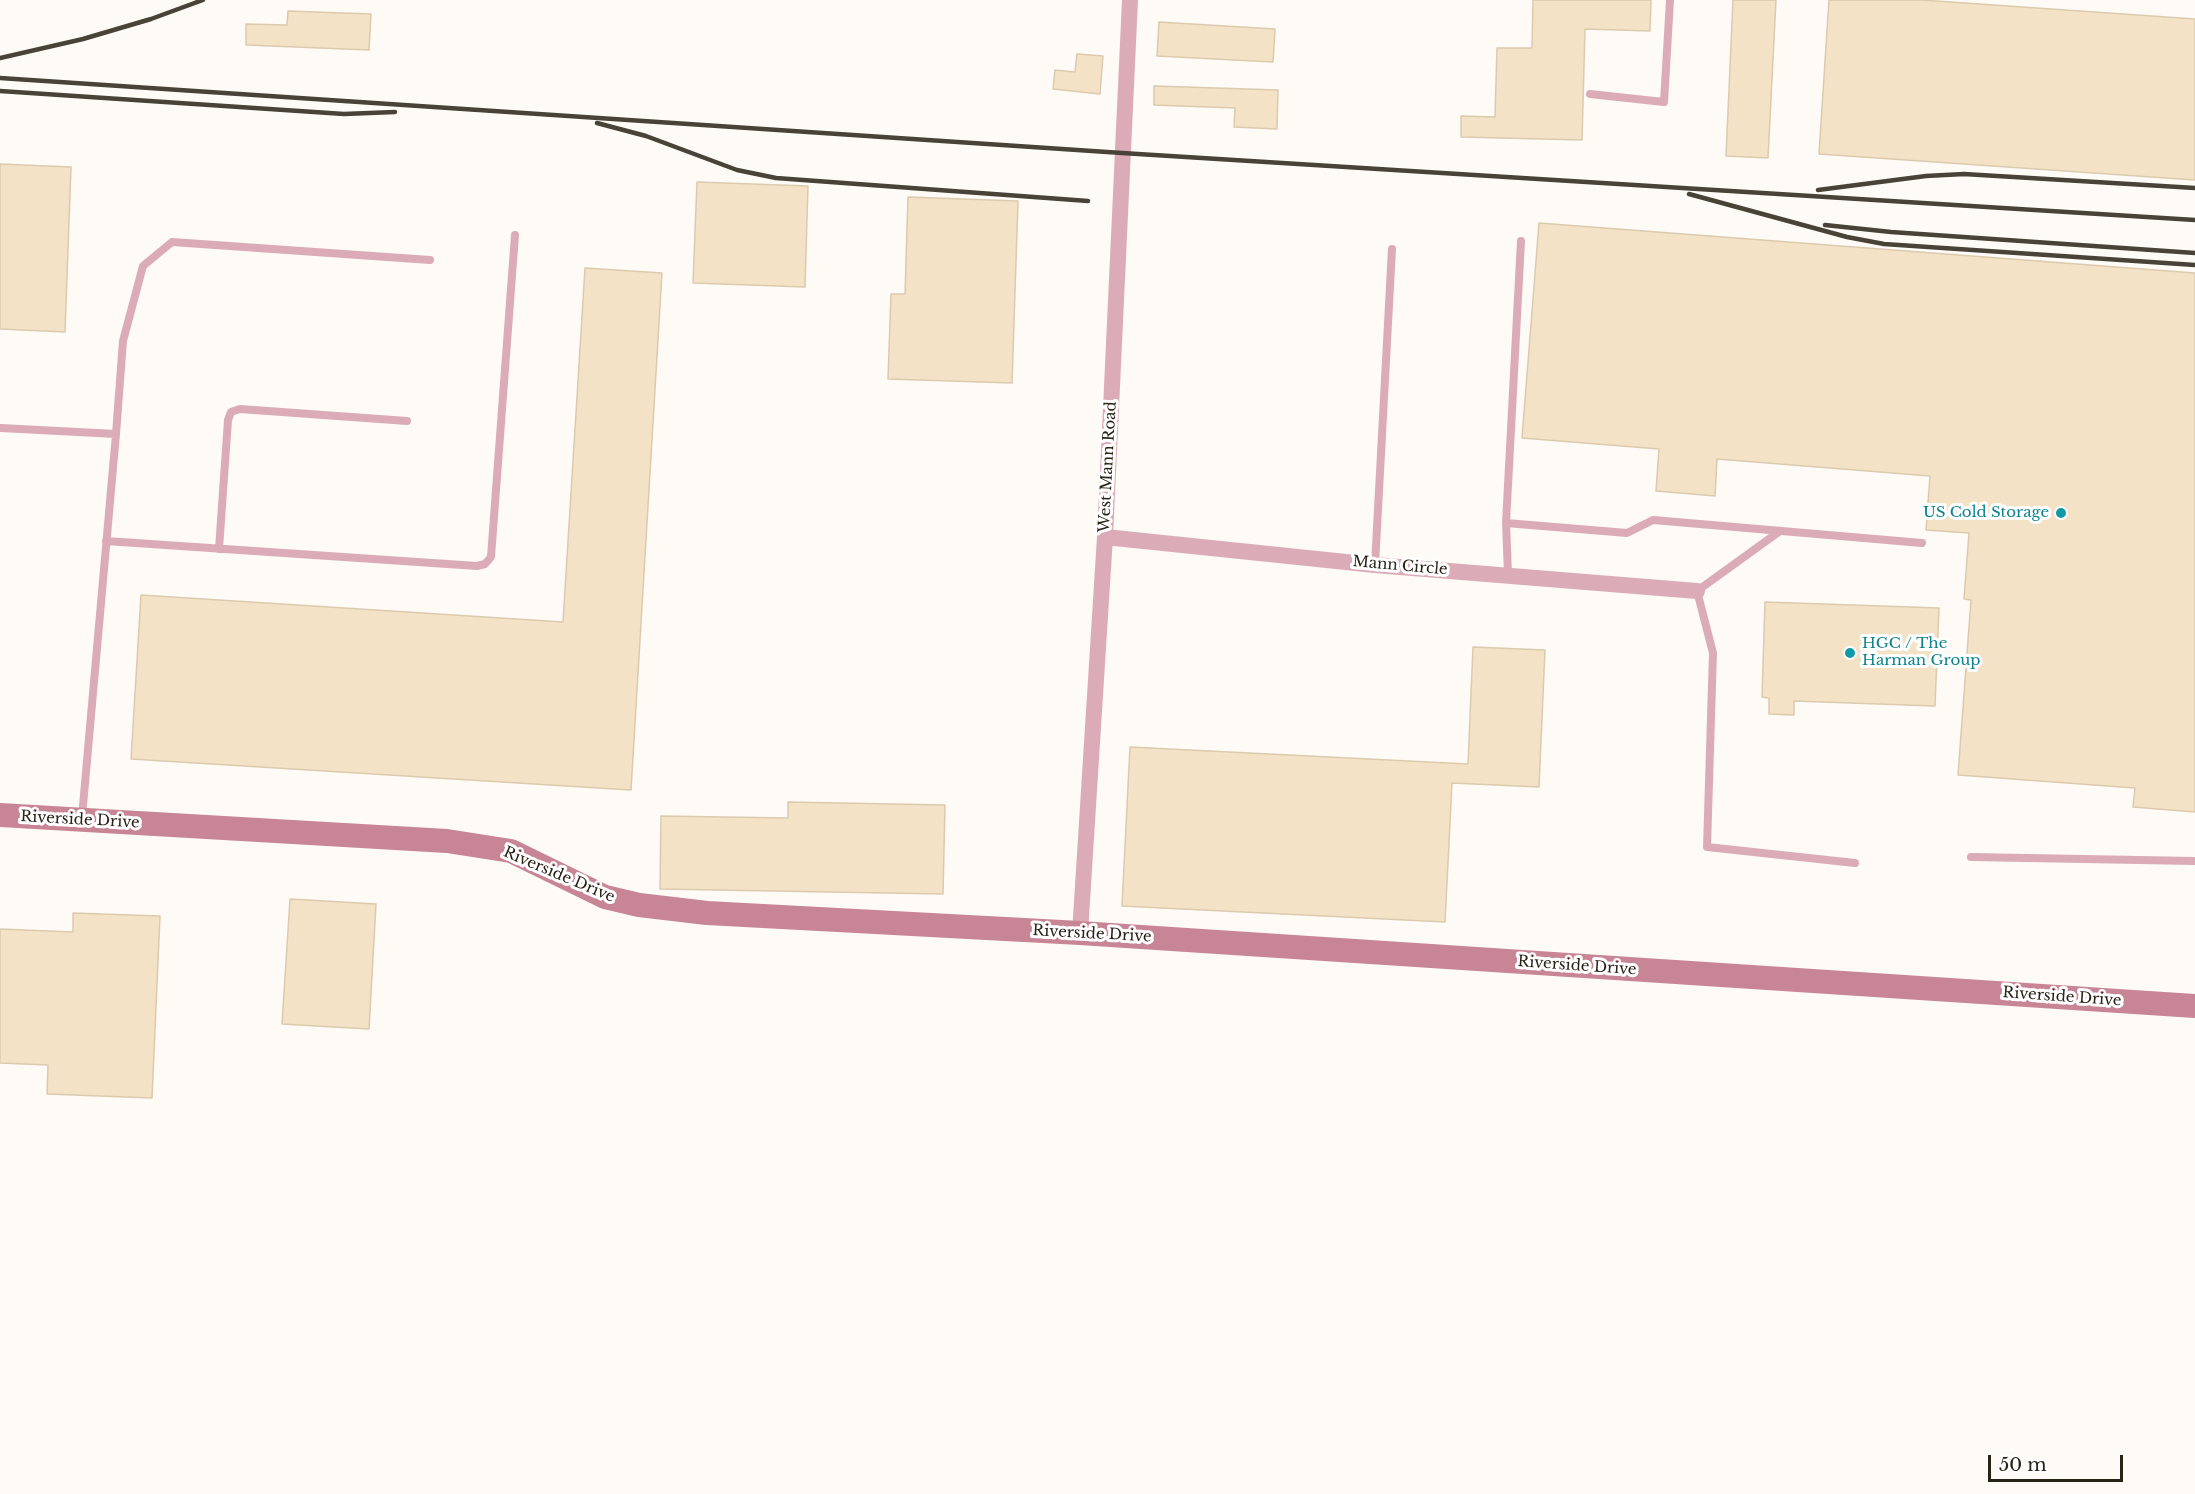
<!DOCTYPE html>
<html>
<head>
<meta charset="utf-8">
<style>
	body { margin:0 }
	#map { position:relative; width:2195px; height:1494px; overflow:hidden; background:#fefaf5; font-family:"Libre Baskerville",serif }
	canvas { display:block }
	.scale { position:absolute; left:1988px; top:1455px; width:135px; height:27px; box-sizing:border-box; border:3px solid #282217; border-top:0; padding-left:8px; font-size:18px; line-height:21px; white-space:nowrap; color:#282217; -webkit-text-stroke:4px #fff; paint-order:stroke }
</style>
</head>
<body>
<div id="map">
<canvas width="2195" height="1494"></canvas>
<div class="scale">50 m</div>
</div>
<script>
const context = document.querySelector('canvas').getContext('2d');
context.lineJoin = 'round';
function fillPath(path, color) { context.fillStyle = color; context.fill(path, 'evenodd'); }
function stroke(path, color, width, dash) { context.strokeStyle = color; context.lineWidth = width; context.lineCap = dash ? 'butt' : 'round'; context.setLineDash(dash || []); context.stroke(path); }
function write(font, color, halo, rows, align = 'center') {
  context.font = font + ' "Libre Baskerville",serif'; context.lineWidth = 6; context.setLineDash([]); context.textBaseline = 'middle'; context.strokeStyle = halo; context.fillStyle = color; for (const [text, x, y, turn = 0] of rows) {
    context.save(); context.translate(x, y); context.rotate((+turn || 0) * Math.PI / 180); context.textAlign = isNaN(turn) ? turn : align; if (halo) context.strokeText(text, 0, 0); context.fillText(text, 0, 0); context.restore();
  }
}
const building = new Path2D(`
	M1533 0H1651L1650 31 1585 29 1582 140 1461 137V116L1495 117 1497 48H1532Z
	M1733 0H1776L1768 158 1726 156Z
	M1829 0H1922L2195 19V180L1819 154Z
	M288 11 371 14 369 50 246 45V24L287 25Z
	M1159 22 1275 29 1273 62 1157 56Z
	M1077 54 1103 56 1100 94 1053 89 1055 70 1075 72Z
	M1154 86 1278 90 1277 129 1234 127 1235 108 1154 105Z
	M0 164 71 167 65 332 0 329Z
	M697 182 808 186 805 287 693 283Z
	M908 197 1018 201 1012 383 888 379 891 294H905Z
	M1539 223 2195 273V812L2133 807 2135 788 1958 775 1971 600 1964 599 1969 533 1926 530 1930 476 1717 459 1715 496 1656 491 1659 449 1522 438Z
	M585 268 662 273 631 790 131 759 141 595 563 622Z
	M1765 602 1939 608 1935 706 1794 701V715L1769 714V698L1762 697Z
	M1473 647 1545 650 1539 787 1452 783 1445 922 1122 906 1130 747 1468 764Z
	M788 802 945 805 943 894 660 889 661 816 788 818Z
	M290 899 376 904 369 1029 282 1024Z
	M73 913 160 916 152 1098 47 1094 48 1065 0 1063V929L73 932Z`);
const lane = new Path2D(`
	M1590 94 1664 102 1670 0
	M1 428 116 434 82 817
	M116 434 123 341 143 266 172 242 430 260
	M1506 523 1627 533 1653 520 1922 543
	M1780 531 1697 591 1713 653 1707 847 1855 863
	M106 541 477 566 485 564 491 557 515 235
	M219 549 228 420 231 412 240 409 407 421
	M1375 565 1392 249
	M1508 574 1506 523 1521 241
	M1971 857 2195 861`);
const street = new Path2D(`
	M1105 537 1375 565 1697 591
	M1080 933 1105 537 1130 0`);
const secondary = new Path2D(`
	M0 815 447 841 511 851 605 897 639 905 707 913 1080 933 2195 1006`);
const rail = new Path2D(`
	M0 58 83 39 151 19 203 0
	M0 78 1122 153 2195 220
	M0 91 344 114 395 112
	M597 123 646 136 737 170 776 178 1088 201
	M1818 190 1926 176 1964 174 2195 188
	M1689 194 1847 237 1884 244 2195 265
	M1825 225 1891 232 2195 253`);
const markers = [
	[2061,513,6,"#0f9aa8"],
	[1850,653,6,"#0f9aa8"]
];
const streetNames = [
	["West Mann Road",1108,467,-87],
	["Mann Circle",1400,566,5],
	["Riverside Drive",80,820,3],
	["Riverside Drive",559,875,23],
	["Riverside Drive",1092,934,3],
	["Riverside Drive",1577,966,4],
	["Riverside Drive",2062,997,4]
];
const cultureNames = [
	["US Cold Storage",2049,513],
	["HGC / The",1862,644,"left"],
	["Harman Group",1862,661,"left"]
];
fillPath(building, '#f4e2c6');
stroke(building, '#dccaaf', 1.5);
stroke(lane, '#dbacb7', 8);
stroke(street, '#dbacb7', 16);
stroke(secondary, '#c88596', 24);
stroke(rail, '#484238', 4.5);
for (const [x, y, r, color] of markers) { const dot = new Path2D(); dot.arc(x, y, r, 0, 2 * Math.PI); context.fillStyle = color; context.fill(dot); stroke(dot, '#fff', 2); }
write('15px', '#282217', '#fff', streetNames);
write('15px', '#0d838f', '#fff', cultureNames, 'right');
</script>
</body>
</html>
